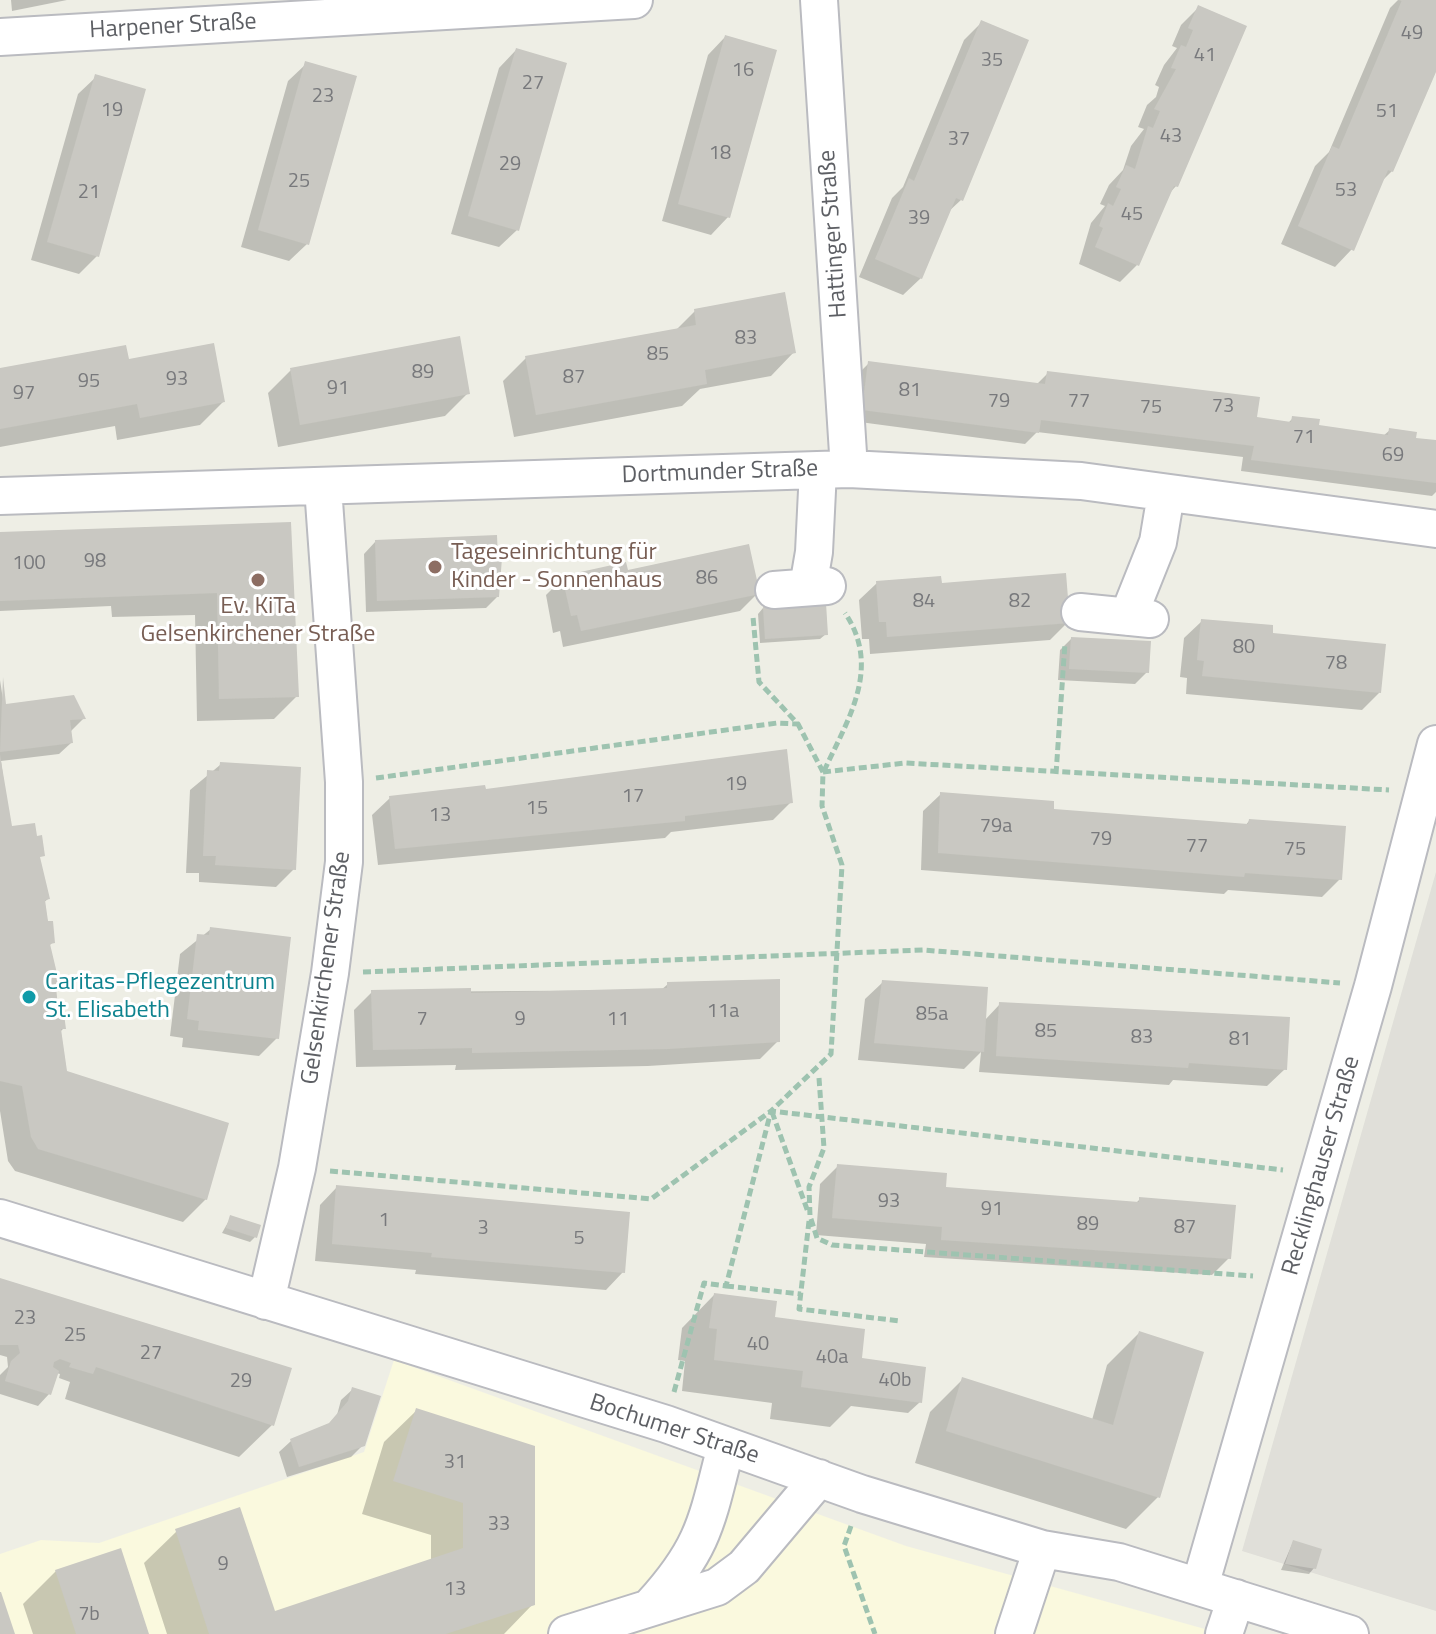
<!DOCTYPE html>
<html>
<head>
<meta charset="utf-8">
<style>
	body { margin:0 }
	canvas { display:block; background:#eeeee5 }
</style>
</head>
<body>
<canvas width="1436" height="1634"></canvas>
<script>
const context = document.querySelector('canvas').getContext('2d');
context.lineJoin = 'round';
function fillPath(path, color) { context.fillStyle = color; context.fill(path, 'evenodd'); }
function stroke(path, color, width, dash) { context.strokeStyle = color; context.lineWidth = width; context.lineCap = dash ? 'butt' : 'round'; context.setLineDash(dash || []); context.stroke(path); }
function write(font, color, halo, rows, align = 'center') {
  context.font = font + ' "Titillium Web",sans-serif'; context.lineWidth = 6; context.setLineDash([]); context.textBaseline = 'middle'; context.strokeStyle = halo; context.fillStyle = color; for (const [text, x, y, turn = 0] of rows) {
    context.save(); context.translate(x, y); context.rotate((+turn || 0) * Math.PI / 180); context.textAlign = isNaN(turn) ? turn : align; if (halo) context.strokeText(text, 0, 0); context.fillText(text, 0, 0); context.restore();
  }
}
const commercial = new Path2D(`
	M394 1360 906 1546 1205 1629 1203 1634H0V1554L41 1540 99 1543 364 1452Z`);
const industrial = new Path2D(`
	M1436 872V1611L1242 1551Z`);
const shadow = new Path2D(`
	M11 0H67L12 11Z
	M1398 0 1436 2V67L1392 171 1381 182 1352 249 1335 267 1281 244 1315 166 1329 152 1390 8Z
	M1198 8 1176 186 1168 195 1138 264 1120 282 1079 264 1091 223 1105 206 1100 204 1109 185 1123 170 1131 146 1144 129 1138 127 1147 105 1156 97 1159 87 1155 85 1164 65 1177 48 1172 46 1181 25Z
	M981 23 961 200 947 213 921 278 903 295 859 277 892 198 903 187 964 40Z
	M725 37 728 217 711 235 662 221 708 55Z
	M516 50 517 230 499 247 451 234 499 68Z
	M306 64 307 244 289 261 241 247 288 81Z
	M96 77 97 256 79 274 31 260 78 94Z
	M695 311 794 352 771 376 700 389 682 406 514 437 503 381 526 358 675 331Z
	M128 361 223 402 200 425 117 440 115 426 0 447V370Z
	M869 363 1036 385 1048 373 1255 419 1287 424 1293 418 1316 427 1383 436 1390 430 1413 439 1436 443V492L1432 496 1241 471 1243 457 1037 432 1025 444 852 421 857 375Z
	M291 370 468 393 445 416 278 447 268 393Z
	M289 524 297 696 274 719 197 721 195 615 112 617 111 606 0 611V534Z
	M375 542 497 597 486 608 366 612 364 554Z
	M627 572 757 594 740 611 563 647 560 631 553 633 546 595 563 578Z
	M877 583 940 585 1068 622 1050 640 870 654 869 639H862L859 600Z
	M763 608 826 634 820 639 760 643 758 614Z
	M1202 621 1271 635 1380 692 1362 710 1186 694 1187 678 1180 677 1184 638Z
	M1071 639 1147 672 1135 684 1058 680 1060 650Z
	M0 680 4 706 84 718 70 732 71 743 59 754 1 761 10 828 40 837V881L48 899 43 903 53 942 49 946 57 1009 64 1028 60 1032 65 1073 206 1199 183 1222 15 1171 8 1161 0 1111Z
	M220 765 294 869 276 887 199 882V873H186L190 790Z
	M484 791 791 802 773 820 671 832 665 838 378 865 372 815 390 798Z
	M941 794 1052 811 1245 826 1249 821 1340 879 1322 897 1228 890 1224 894 921 870 923 811Z
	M211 929 277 1038 259 1056 182 1047 183 1038 170 1036 180 954Z
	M883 982 984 1021 1000 1004 1285 1069 1267 1086 1173 1080 1169 1085 979 1072 981 1052 964 1069 858 1060 865 999Z
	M668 984 778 1041 760 1059 648 1066 455 1070 456 1065 356 1067 354 1010 372 992 661 990Z
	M838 1166 944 1189 1136 1203 1140 1199 1229 1258 1212 1275 924 1257 926 1244 816 1235 820 1184Z
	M337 1187 623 1272 606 1290 415 1274 416 1270 315 1261 320 1205Z
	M231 1217 255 1237 250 1242 222 1233Z
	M0 1280 272 1425 239 1457 65 1399 70 1382 59 1378 60 1374 56 1373 49 1394 38 1406 0 1394V1375L8 1367 7 1357 0 1355Z
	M714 1295 860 1360 920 1402 908 1413 851 1406 830 1427 770 1419 772 1403 682 1391 685 1361 678 1360 682 1328Z
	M1139 1333 1158 1497 1126 1529 915 1463 930 1412 962 1380 1092 1420 1107 1365Z
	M353 1389 363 1445 351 1457 287 1477 279 1452 291 1441 328 1426 337 1415 341 1400Z
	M417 1410 533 1604 504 1634H167L144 1563 177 1531 274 1614 431 1561V1535L362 1514 384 1442Z
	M1293 1542 1314 1568 1309 1574 1281 1570Z
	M56 1571 147 1634H33L23 1604Z`);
const building = new Path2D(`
	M1402 0H1436V72L1393 172 1388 170 1354 251 1298 226 1332 146 1339 149Z
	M1198 5 1247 26 1178 187 1174 186 1139 266 1095 247 1103 228 1099 226 1108 203 1113 206 1121 189 1116 187 1126 165 1135 169 1148 126 1153 128 1160 111 1154 109 1176 69 1171 68 1181 45 1186 47 1193 30 1188 28Z
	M981 20 1029 40 963 201 956 198 922 279 875 259 909 178 914 181Z
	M725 35 777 50 730 218 678 204Z
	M516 48 567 63 519 231 468 216Z
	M305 61 357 76 309 245 258 230Z
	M95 74 146 89 99 257 47 242Z
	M785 292 796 353 705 370 707 384 536 415 525 356 696 325 694 309Z
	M460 336 470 394 300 425 290 368Z
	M214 343 225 402 140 418 137 404 0 429V368L126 345 129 359Z
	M868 361 1045 384 1047 371 1260 397 1257 417 1291 422 1292 416 1320 419 1319 425 1388 435 1389 428 1417 432 1416 438 1436 440V483L1251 460 1254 446 1041 420 1039 433 862 410Z
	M291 522 299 697 219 699 217 593 0 601V532Z
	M497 535 498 559 502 558 499 597 377 601 375 540Z
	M749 544 760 594 581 631 577 615 571 616 562 576 626 562 628 570Z
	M1066 573 1070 623 887 637 886 622H879L876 581 941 576 942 583Z
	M826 603 828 635 765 639 763 607Z
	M1201 619 1273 625V633L1386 644 1381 693 1202 676 1204 661 1197 660Z
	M1071 637 1151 641 1149 673 1069 669Z
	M3 677 6 704 74 695 86 719 70 720 73 743 0 752Z
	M787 749 793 803 685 816V821L395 849 389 796 485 785 486 789Z
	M0 755 12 826 35 823 37 836 42 835 45 856 40 857 50 899 45 900 48 921H53L55 943 50 944 60 986 56 987 58 1007H63L66 1029H61L67 1071 229 1123 207 1200 38 1149 31 1137 22 1086 0 1081Z
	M220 762 301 767 296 870 215 865 216 856H203L207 770 219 771Z
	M940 792 1054 801V809L1248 824 1249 819 1346 826 1342 880 1245 873 1244 877 938 853Z
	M210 927 291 937 279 1039 198 1030 199 1021 187 1019 197 934 209 935Z
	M780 979V1042L668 1049 472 1053V1048L373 1050 371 990 471 988V993L667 988V982Z
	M882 980 988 987 984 1052 874 1043Z
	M999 1002 1290 1017 1287 1070 1189 1063 1188 1068 996 1056Z
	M837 1164 947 1173 946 1187 1139 1202V1197L1236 1205 1231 1259 941 1240 942 1227 832 1218Z
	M336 1185 630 1212 625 1273 431 1257 432 1253 332 1244Z
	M230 1215 261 1225 257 1238 226 1228Z
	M0 1278 292 1368 274 1426 96 1367 93 1374 69 1367 71 1363 60 1359 54 1362 53 1367 59 1371 51 1395 5 1381 11 1361 20 1353 18 1345H0Z
	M714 1293 777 1301 775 1317 865 1329 862 1358 926 1367 922 1403 801 1387 803 1371 714 1360 717 1329 709 1328Z
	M1139 1331 1204 1352 1160 1498 946 1431 962 1377 1113 1425Z
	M352 1387 381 1396 365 1446 299 1467 290 1439 329 1423 348 1401Z
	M416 1408 535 1446V1605L446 1634H209L175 1529 240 1507 275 1611 463 1548V1503L393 1481Z
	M1293 1540 1322 1549 1316 1569 1285 1564Z
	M121 1548 149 1634H76L55 1570Z
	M0 1592H1L15 1634H0Z`);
const path = new Path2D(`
	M824 771C848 719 882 668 845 613
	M823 772 905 763 1389 790
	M1056 774 1065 643
	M376 778 777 723 798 724
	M363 972 923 950 1340 983
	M819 1078 824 1148 809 1187 810 1216 817 1238 832 1245 1253 1276
	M772 1112 808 1212
	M330 1171 651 1199 771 1111 1283 1170
	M809 1221 799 1309 900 1321
	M726 1286 801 1294
	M674 1392 704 1283 726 1286 771 1111 831 1054 842 865 822 806 823 772 798 724 759 682 753 617
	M851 1526 844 1546 875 1634`);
const minor = new Path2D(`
	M819 0 849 469
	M0 37 634 0
	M0 496 849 469 1081 481 1436 529
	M808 587 814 552 818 470
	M774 590 827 586
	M1080 612 1150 619
	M1128 617 1158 542 1166 494
	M0 1218 666 1424 862 1494 1042 1549 1119 1562 1350 1634
	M266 1301 297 1168 330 973 344 862V782L323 487
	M1200 1586 1373 986 1436 744
	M652 1605C705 1547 707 1520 726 1446
	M567 1634 717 1587 744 1567 819 1478
	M1014 1634 1042 1549
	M1224 1634 1236 1598`);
const markers = [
	[435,567,8,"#8d6e63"],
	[258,580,8,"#8d6e63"],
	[29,997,8,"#0f9aa8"]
];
const numberNames = [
	["49",1412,34],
	["41",1205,56],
	["35",992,61],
	["16",743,71],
	["27",533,84],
	["23",323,97],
	["19",112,111],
	["51",1387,112],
	["43",1171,137],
	["37",959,140],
	["18",720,154],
	["29",510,165],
	["25",299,182],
	["53",1346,191],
	["21",89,193],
	["45",1132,215],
	["39",919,219],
	["83",746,339],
	["85",658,355],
	["89",423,373],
	["87",574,378],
	["93",177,380],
	["95",89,382],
	["91",338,389],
	["81",910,391],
	["97",24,394],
	["79",999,402],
	["77",1079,402],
	["73",1223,407],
	["75",1151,408],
	["71",1304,438],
	["69",1393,456],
	["98",95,562],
	["100",29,564],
	["86",707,579],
	["84",924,602],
	["82",1020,602],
	["80",1244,648],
	["78",1336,664],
	["19",736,785],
	["17",633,797],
	["15",537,809],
	["13",440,816],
	["79a",996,827],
	["79",1101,840],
	["77",1197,847],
	["75",1295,850],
	["11a",723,1012],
	["85a",932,1015],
	["7",422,1020],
	["9",520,1020],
	["11",618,1020],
	["85",1046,1032],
	["83",1142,1038],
	["81",1240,1040],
	["93",889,1202],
	["91",992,1210],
	["1",384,1221],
	["89",1088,1225],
	["87",1185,1228],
	["3",483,1229],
	["5",579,1239],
	["23",25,1319],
	["25",75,1336],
	["40",758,1345],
	["27",151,1354],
	["40a",832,1358],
	["40b",895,1381],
	["29",241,1382],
	["31",455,1463],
	["33",499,1525],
	["9",223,1565],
	["13",455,1590],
	["7b",89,1615]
];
const streetNames = [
	["Harpener Straße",173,27,-3],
	["Hattinger Straße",834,234,-94],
	["Dortmunder Straße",720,473,-2],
	["Gelsenkirchener Straße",327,968,-82],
	["Recklinghauser Straße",1322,1166,-74],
	["Bochumer Straße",674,1430,18]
];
const educationNames = [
	["Tageseinrichtung für",451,553],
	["Kinder - Sonnenhaus",451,581],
	["Ev. KiTa",258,607,"center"],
	["Gelsenkirchener Straße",258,635,"center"]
];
const cultureNames = [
	["Caritas-Pflegezentrum",45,983],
	["St. Elisabeth",45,1011]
];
fillPath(commercial, '#faf9de');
fillPath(industrial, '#e0dfd9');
fillPath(shadow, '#0003');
fillPath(building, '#c9c8c2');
stroke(minor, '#babbc0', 40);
stroke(path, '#9ec3b0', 5, [8, 4]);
stroke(minor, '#fff', 36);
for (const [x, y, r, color] of markers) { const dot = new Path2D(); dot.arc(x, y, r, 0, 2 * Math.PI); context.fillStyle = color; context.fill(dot); stroke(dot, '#fff', 3); }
write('20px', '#78797c', null, numberNames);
write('24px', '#5d5f64', '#fff', streetNames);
write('24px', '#785e54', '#fff', educationNames, 'left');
write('24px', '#0d838f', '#fff', cultureNames, 'left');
</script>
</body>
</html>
